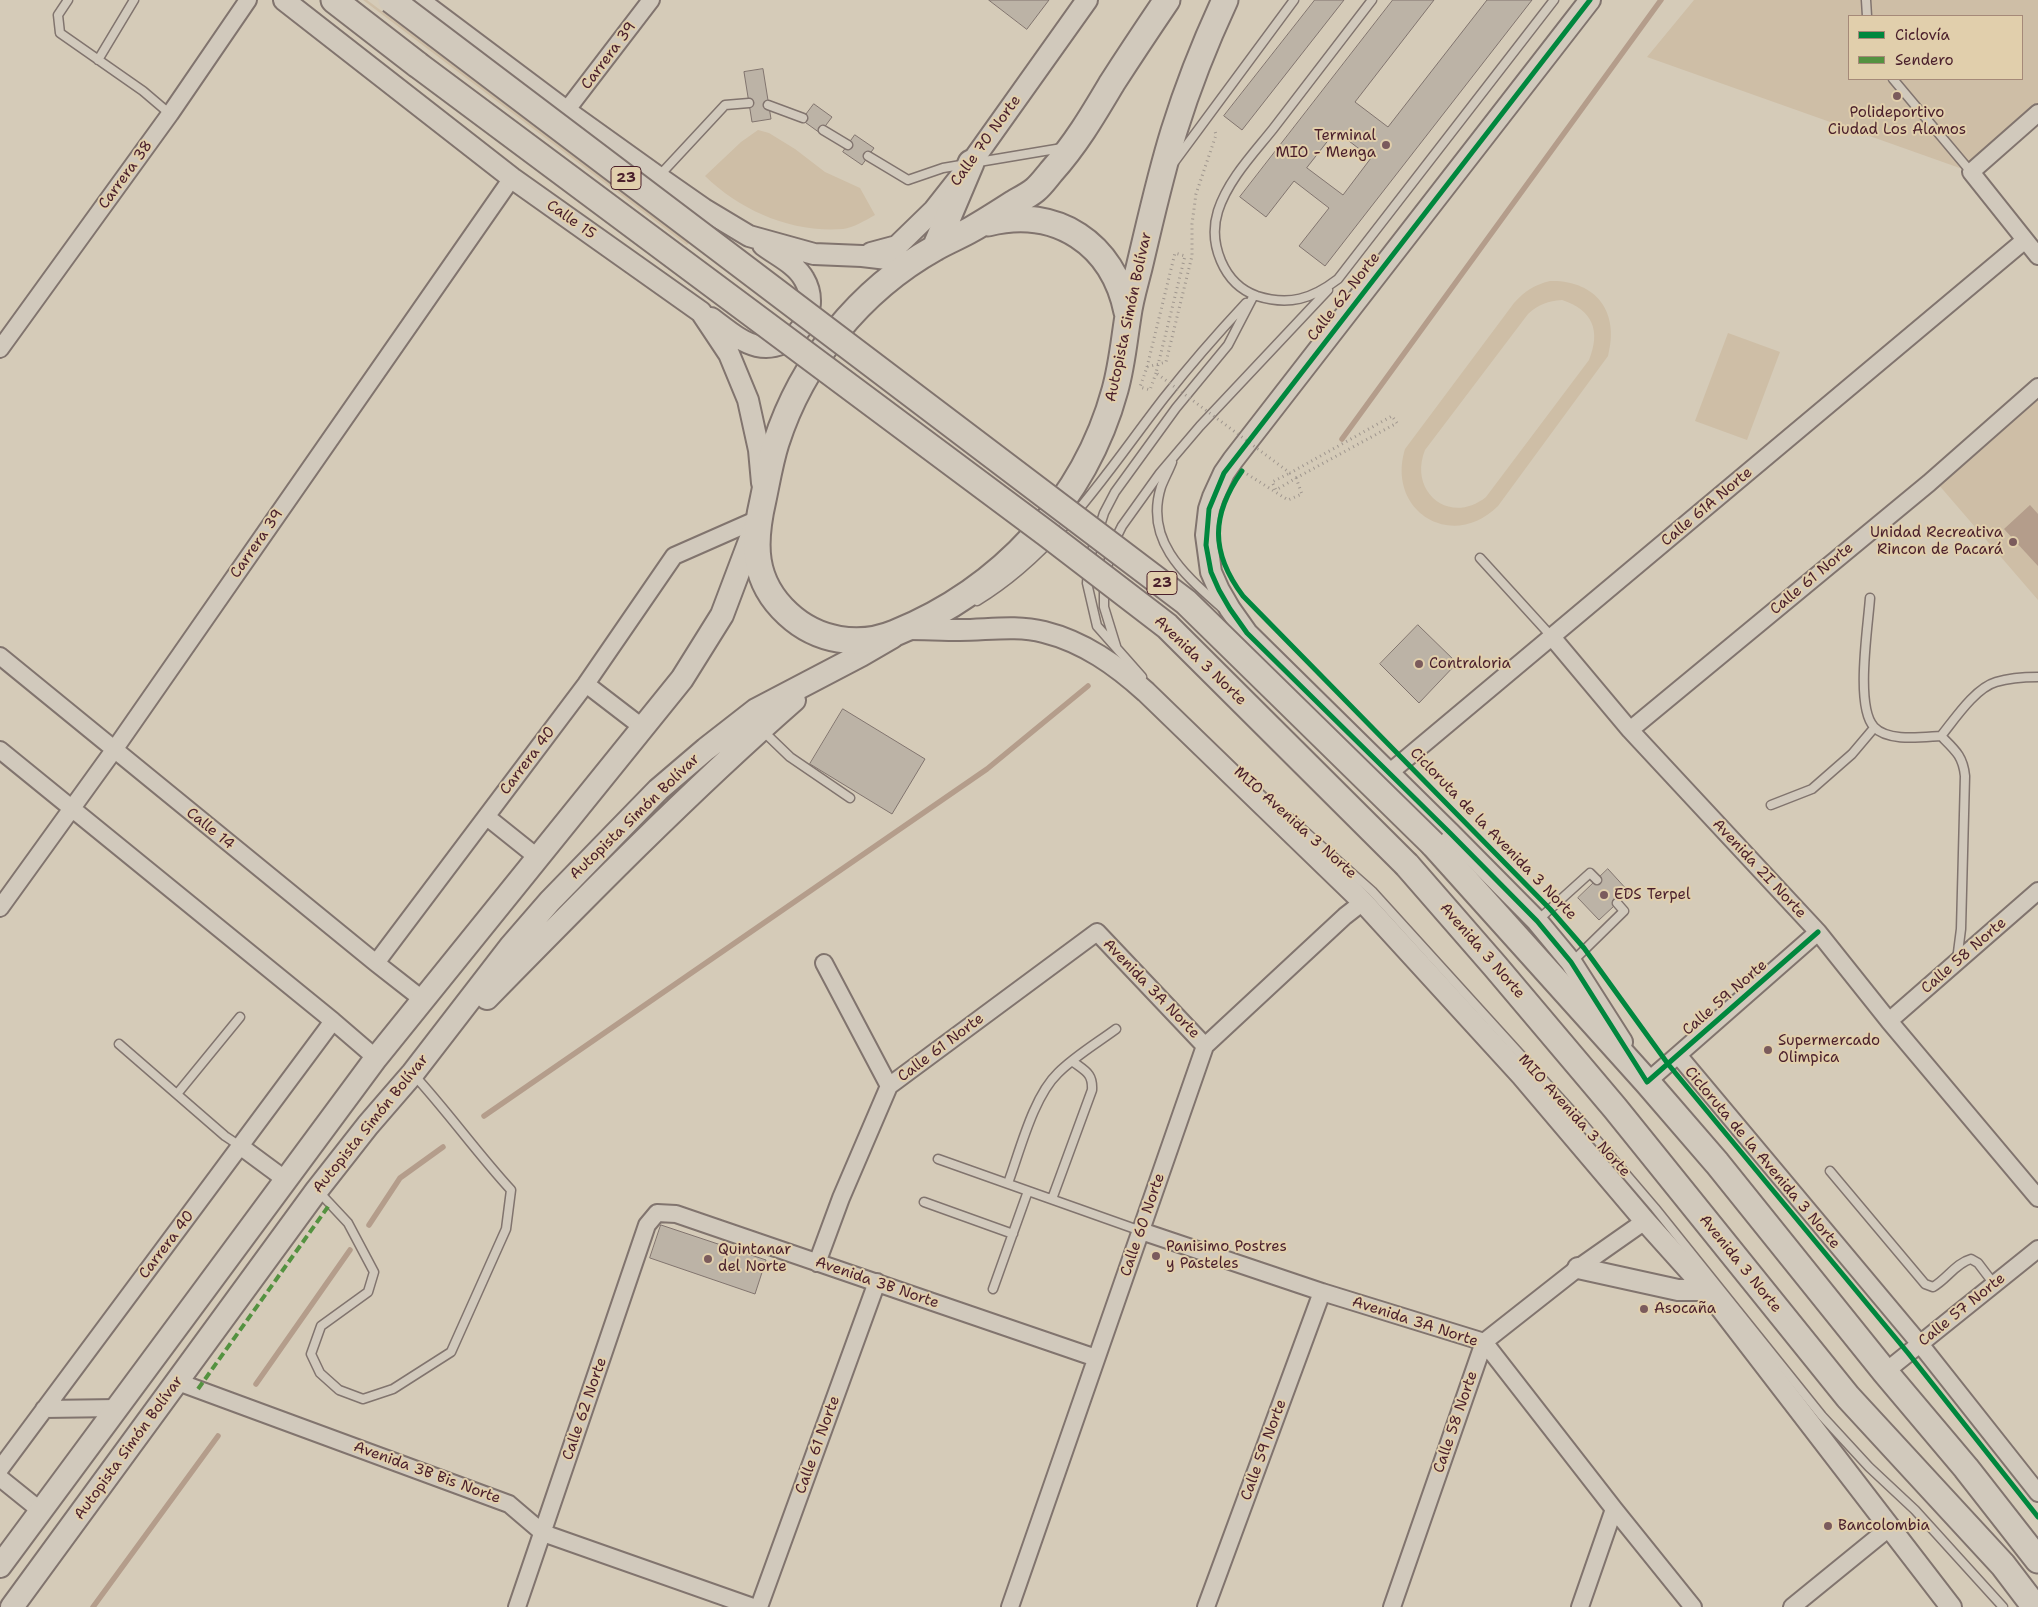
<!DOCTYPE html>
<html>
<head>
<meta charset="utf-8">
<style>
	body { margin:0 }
	#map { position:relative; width:2038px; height:1607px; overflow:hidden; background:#d5cbb8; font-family:"Shantell Sans",sans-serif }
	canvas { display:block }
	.legend { position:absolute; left:1848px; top:15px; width:175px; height:65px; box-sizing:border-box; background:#e1cfac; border:1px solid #a58978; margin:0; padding:6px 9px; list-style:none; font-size:15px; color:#4a1f2b }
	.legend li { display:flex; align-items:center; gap:10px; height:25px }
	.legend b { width:25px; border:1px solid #a58978 }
</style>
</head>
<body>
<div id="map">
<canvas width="2038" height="1607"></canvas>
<ul class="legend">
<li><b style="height:6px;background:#00873e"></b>Ciclovía</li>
<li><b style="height:6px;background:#549240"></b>Sendero</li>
</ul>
</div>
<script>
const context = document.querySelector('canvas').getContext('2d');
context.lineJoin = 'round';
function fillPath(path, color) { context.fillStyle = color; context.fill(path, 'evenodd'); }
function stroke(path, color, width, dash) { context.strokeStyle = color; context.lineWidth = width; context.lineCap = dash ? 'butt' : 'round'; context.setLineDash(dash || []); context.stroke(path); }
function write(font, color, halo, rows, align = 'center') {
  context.font = font + ' "Shantell Sans",sans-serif'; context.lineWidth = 4; context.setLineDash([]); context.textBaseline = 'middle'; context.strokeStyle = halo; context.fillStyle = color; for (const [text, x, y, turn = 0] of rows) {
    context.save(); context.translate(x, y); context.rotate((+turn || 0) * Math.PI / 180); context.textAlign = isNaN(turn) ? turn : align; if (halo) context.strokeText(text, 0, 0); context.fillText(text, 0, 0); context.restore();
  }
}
const green = new Path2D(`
	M363 0H367L689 243 687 245Z
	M1694 0H2038V113L1971 172 1647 57ZM1849 16H2022V79H1849Z
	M758 130 769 133 795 149 825 172 860 188 875 215C866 220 853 228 843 229 792 233 741 211 705 176L741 142Z
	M1550 281C1596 280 1620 312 1608 356L1498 506C1452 552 1386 511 1405 449L1514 303C1525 291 1534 285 1550 281ZM1562 300C1593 310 1601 331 1589 360L1486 497C1450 526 1408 492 1425 450L1528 314C1539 304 1548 301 1562 300Z
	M1728 333 1780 352 1747 440 1695 421Z
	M2038 397V600L1938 484Z`);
const water = new Path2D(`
	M2030 505 2038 514V566L2004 529Z`);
const stream = new Path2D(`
	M1342 439 1661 0
	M484 1116 987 769 1088 686
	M369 1225 400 1178 443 1147
	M256 1384 350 1250
	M93 1607 218 1436`);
const building = new Path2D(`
	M989 0H1049L1027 29Z
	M1315 0H1344L1242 130 1224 116Z
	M1393 0H1434L1355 102 1388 127 1487 0H1532L1325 266 1299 246 1329 208 1294 181 1266 217 1240 197ZM1336 131 1371 158 1343 195 1307 168Z
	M763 69 771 119 752 122 744 72Z
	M814 104 832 117 820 133 802 120Z
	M855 135 874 148 862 165 843 152Z
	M1418 625 1457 663 1419 703 1380 664Z
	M843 709 925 759 892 814 810 764Z
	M1608 869 1629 892 1599 920 1578 898Z
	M661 1225 766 1260 755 1294 650 1258Z`);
const path = new Path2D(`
	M1156 373 1150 390 1140 387 1147 367 1166 362 1192 256V224L1196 194 1216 135 1215 131
	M1247 474 1288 500 1302 494 1296 478 1276 490 1272 482 1290 473`);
const service = new Path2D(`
	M68 0 58 15 60 33 143 91 170 114
	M1372 0C1339 43 1306 86 1273 129 1253 154 1228 180 1218 211 1208 243 1223 284 1257 296 1289 306 1312 299 1338 279L1554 0
	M1866 0 1867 16
	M98 60 134 0
	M1893 79 1971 172
	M768 105 803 118
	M823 130 848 145
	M868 156 908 180 943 168 1062 148
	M1175 161 1294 0
	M659 176 725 105 749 103
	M1172 462C1169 470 1164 479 1161 487 1144 541 1185 575 1221 607
	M1480 558 1552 637
	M1089 560 1104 513 1115 492 1176 408 1228 345 1254 295
	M1088 572 1087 583 1097 626 1142 677
	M1106 573 1112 546 1122 526 1160 473 1200 426 1328 290
	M1104 584V607L1116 646
	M1870 598C1868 627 1855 707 1874 727 1888 742 1922 737 1941 736 1955 750 1963 756 1965 776L1961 929 1957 960
	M977 601C1058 552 1108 470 1164 398 1190 365 1218 333 1246 303
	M763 731 790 757 850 798
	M1941 736C1954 720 1975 688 1996 682 2009 678 2024 677 2038 677
	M1771 805 1812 789 1852 754 1874 728
	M1290 818 1372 891 1579 1119 1655 1208 1822 1416 1869 1467 1915 1510 2003 1607
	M1538 920 1590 873 1597 880
	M1573 961 1624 911 1617 903
	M119 1044 225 1136 240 1146
	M177 1094 240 1017
	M938 1159 1141 1231
	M1830 1171 1925 1284 1933 1287C1947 1279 1956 1263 1971 1259L1978 1263 1994 1284
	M1008 1183C1020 1151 1033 1097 1058 1073 1075 1056 1097 1043 1116 1029
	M319 1192 348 1223 374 1272 368 1292 321 1326 311 1354 320 1373 339 1390 363 1399 393 1389 451 1352 506 1229 511 1190C477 1153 448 1112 414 1075
	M1052 1199 1092 1090C1093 1073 1085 1071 1072 1061
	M924 1202 1013 1234
	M993 1289 1028 1191`);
const minor = new Path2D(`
	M566 111 651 0
	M2038 113 1971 172 2038 256
	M0 349 170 114 248 0
	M1552 637 1630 730 1818 932 1889 1021 2038 1198
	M0 656 376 963 422 999
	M586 684 642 727
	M1630 730 1929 483 2038 387
	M0 750 333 1021 376 1058
	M1389 773 2025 240
	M487 817 537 857
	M0 908 114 750 512 178
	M376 963 586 684 674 556 758 519
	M824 963 889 1086
	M1889 1021 2038 891
	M1678 1055 1920 1344 2038 1493
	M1647 1082 1818 932
	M240 1146 286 1180
	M1141 1231 1322 1292 1484 1342 1614 1509 1693 1607
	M817 1263 841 1198 889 1086 1097 932 1205 1046
	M1885 1372 2038 1249
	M178 1382 509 1504 543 1533 753 1607
	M44 1409 118 1408
	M0 1469 333 1021
	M0 1478 41 1511
	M517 1607 647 1225 657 1213 676 1214 1096 1358
	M759 1607 877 1282
	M1010 1607 1205 1046 1345 916 1363 902
	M1206 1607 1322 1292
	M1392 1607 1484 1342 1578 1268 1645 1221
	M1580 1607 1614 1509
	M1792 1607 1889 1528`);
const tertiary = new Path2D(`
	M284 0 512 178 701 312 729 354 748 400 759 450 762 483
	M418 0 566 111 658 177 704 209 749 236 814 254 862 256 913 262
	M1590 0 1233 460 1224 473 1213 497 1209 509 1206 535 1211 572 1219 590 1230 609 1247 633 1450 833 1537 921 1571 962 1622 1042
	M871 253 897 246 934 210 971 163 1087 0
	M711 318C725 328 740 342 757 346 794 354 823 311 804 279 796 264 776 255 763 245
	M906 629C924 629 942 630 960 630 988 630 1016 625 1044 632 1084 642 1116 665 1146 692L1363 902 1522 1076 1645 1221 1707 1290 1951 1607
	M1578 1268 1678 1290H1707`);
const secondary = new Path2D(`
	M487 998C587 896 687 794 794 700
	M0 1566 376 1058 682 679 722 615 756 525
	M12 1607 317 1190 368 1125 413 1073 511 946 550 901 658 790 706 749 756 710 861 655 892 637`);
const primary = new Path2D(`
	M334 0 418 65
	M1167 0C1148 28 1130 55 1112 83 1093 115 1076 144 1051 172 1046 178 1041 185 1035 190 1029 195 1021 199 1014 203 1000 212 986 221 972 229 960 236 947 241 935 248 860 290 802 362 776 443 770 462 767 481 763 500 753 543 752 581 788 614 817 641 859 648 895 633 1001 590 1085 500 1115 390 1122 365 1124 341 1128 316 1130 300 1135 284 1139 268 1150 222 1160 176 1174 131 1188 86 1205 43 1225 0
	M988 223C1057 206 1113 244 1127 312
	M935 248 971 163
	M1433 844 1647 1082 1717 1163 1885 1372 1966 1468 2038 1560
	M1407 865 1495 966 1615 1108 1848 1397 2003 1565 2035 1607`);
const pathBridge = new Path2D(`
	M1147 367 1175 253 1185 256 1156 373 1290 473 1392 416 1397 423 1296 478`);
const primaryBridge = new Path2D(`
	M391 0 1186 602 1433 844
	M418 65 1047 534 1167 626 1407 865`);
const quiet = new Path2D(`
	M198 1389 330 1204`);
const cycleway = new Path2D(`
	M1590 0 1224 473 1209 509 1206 545 1211 572 1219 590 1230 609 1247 633 1450 833 1537 921 1571 962 1647 1082 1818 932
	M1242 471C1211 515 1210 552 1243 596L1550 909 1584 948 1668 1064 1908 1353 2038 1517`);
const markers = [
	[1897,96,5,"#7b5b5c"],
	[1386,145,5,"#7b5b5c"],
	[2013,542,5,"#7b5b5c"],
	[1419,664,5,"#7b5b5c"],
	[1604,895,5,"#7b5b5c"],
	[1768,1050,5,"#7b5b5c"],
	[1156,1256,5,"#7b5b5c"],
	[708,1259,5,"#7b5b5c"],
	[1644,1309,5,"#7b5b5c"],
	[1828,1526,5,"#7b5b5c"]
];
const shields = [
	[626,178,30],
	[1162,583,30]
];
const shieldNames = [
	["23",626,178],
	["23",1162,583]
];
const streetNames = [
	["Carrera 39",609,56,-53],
	["Calle 70 Norte",986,141,-54],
	["Carrera 38",126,175,-54],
	["Calle 15",571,220,35],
	["Calle 62 Norte",1344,297,-52],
	["Autopista Simón Bolívar",1129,317,-78],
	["Calle 61A Norte",1707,507,-40],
	["Carrera 39",257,544,-55],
	["Calle 61 Norte",1812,579,-40],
	["Avenida 3 Norte",1200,661,44],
	["Carrera 40",528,761,-53],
	["Autopista Simón Bolívar",635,817,-44],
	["MIO Avenida 3 Norte",1295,823,42],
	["Calle 14",210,829,39],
	["Cicloruta de la Avenida 3 Norte",1493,834,46],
	["Avenida 2I Norte",1759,869,47],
	["Avenida 3 Norte",1482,951,49],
	["Calle 58 Norte",1964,956,-41],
	["Avenida 3A Norte",1151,989,46],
	["Calle 59 Norte",1725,998,-41],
	["Calle 61 Norte",941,1048,-37],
	["MIO Avenida 3 Norte",1574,1116,48],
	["Autopista Simón Bolívar",371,1124,-51],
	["Cicloruta de la Avenida 3 Norte",1762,1158,50],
	["Calle 60 Norte",1143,1225,-71],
	["Carrera 40",167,1245,-53],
	["Avenida 3 Norte",1740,1264,51],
	["Avenida 3B Norte",877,1283,19],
	["Calle 57 Norte",1962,1310,-39],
	["Avenida 3A Norte",1415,1322,18],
	["Calle 62 Norte",585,1409,-71],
	["Calle 58 Norte",1456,1422,-71],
	["Calle 61 Norte",818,1445,-70],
	["Autopista Simón Bolívar",129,1448,-54],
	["Calle 59 Norte",1264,1450,-70],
	["Avenida 3B Bis Norte",427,1473,20]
];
const poiNames = [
	["Polideportivo",1897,113,"center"],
	["Ciudad Los Alamos",1897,130,"center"],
	["Terminal",1376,136,"right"],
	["MIO - Menga",1376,153,"right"],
	["Unidad Recreativa",2003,533,"right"],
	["Rincon de Pacará",2003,550,"right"],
	["Contraloria",1429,664],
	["EDS Terpel",1614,895],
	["Supermercado",1778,1041],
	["Olimpica",1778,1058],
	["Panisimo Postres",1166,1247],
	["y Pasteles",1166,1264],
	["Quintanar",718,1250],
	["del Norte",718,1267],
	["Asocaña",1654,1309],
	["Bancolombia",1838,1526]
];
fillPath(green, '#cebea6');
fillPath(water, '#b49d8b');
stroke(stream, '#b49d8b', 5.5);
fillPath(building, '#bcb3a6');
stroke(building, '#81746e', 1);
stroke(service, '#81746e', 11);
stroke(minor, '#81746e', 20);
stroke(tertiary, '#81746e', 24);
stroke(secondary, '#81746e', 26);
stroke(primary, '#81746e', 29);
stroke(path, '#9f968e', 3, [1, 4]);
stroke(service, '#d1c9bc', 8);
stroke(minor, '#d1c9bc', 16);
stroke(tertiary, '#d1c9bc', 20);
stroke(secondary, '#d1c9bc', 22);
stroke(primary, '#d1c9bc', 25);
stroke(primaryBridge, '#81746e', 29, []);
stroke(pathBridge, '#9f968e', 3, [1, 4]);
stroke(primaryBridge, '#d1c9bc', 25);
stroke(quiet, '#549240', 4, [8, 4]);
stroke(cycleway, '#00873e', 5);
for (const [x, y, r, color] of markers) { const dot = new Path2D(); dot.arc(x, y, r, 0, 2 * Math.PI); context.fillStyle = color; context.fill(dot); stroke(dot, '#e1cfac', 2); }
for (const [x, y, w] of shields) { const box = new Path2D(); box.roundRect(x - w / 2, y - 11.5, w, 23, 4); context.fillStyle = '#e1cfac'; context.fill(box); stroke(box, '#4a1f2b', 1); }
write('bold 14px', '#4a1f2b', null, shieldNames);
write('15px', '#4a1f2b', '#e1cfac', streetNames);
write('15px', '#4a1f2b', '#e1cfac', poiNames, 'left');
</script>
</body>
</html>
